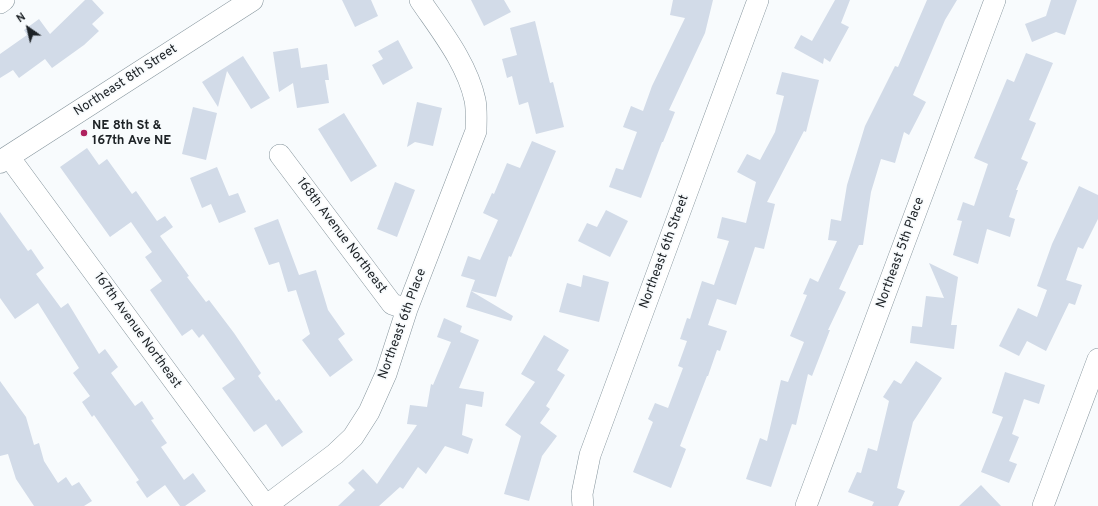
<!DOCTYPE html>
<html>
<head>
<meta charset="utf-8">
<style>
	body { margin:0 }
	#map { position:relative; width:1098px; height:506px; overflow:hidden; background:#f8fbfd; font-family:Overpass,sans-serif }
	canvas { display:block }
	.north { position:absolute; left:8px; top:8px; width:40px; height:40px; -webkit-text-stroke:3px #f8fbfd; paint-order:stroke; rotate:326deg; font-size:11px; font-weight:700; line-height:16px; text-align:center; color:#1d2226 }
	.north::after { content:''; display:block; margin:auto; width:14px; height:18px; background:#1d2226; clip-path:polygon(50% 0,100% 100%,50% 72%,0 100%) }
</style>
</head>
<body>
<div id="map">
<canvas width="1098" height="506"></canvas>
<div class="north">N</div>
</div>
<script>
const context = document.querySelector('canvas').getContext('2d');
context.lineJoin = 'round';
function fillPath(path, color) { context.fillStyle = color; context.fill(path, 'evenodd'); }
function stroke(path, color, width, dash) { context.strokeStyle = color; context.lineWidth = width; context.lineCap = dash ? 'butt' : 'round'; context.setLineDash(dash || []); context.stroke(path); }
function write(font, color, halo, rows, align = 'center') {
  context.font = font + ' Overpass,sans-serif'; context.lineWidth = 3.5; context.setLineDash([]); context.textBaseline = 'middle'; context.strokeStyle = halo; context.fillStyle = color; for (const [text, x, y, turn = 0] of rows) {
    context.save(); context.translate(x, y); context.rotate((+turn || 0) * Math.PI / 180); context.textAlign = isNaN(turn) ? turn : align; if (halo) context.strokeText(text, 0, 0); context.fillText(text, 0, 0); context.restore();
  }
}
const building = new Path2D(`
	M85 0H92L104 13 92 24 99 31 84 45 52 68 45 59 19 78 13 70 0 78V54L27 35 24 30 39 19 50 34Z
	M342 0H371L378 16 355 27Z
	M471 0H504L511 12 484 26Z
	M673 0H713L705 33 669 110 675 112 663 142H662L641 198 609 187 616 168 623 170 637 132 623 127 631 106 643 111 652 86 685 18 670 15Z
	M835 0H850L841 23 849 27 830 62 824 58 823 64 794 48 801 35 812 41Z
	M927 0H957L945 20 913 95 926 102 909 135 904 132 895 163 881 159 871 192 863 245H859L839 289 846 292 828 330H830L812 376 808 374 796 425 792 424 771 487 746 479 760 438 767 441 781 380 788 382 804 342 790 336 807 295 803 294 810 278 818 282 837 241 828 240 831 219 841 221 847 185 865 126 895 66 898 67Z
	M1051 0H1077L1065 35 1056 32 1032 42 1025 24 1046 16Z
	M535 21 550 83 553 82 564 127 536 134 528 102 519 105 512 76 507 78 502 59 517 55 510 28Z
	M398 40 413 68 383 85 372 65 383 59 378 51Z
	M298 48 301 68 327 64 329 80H325L329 103 297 108 293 83 279 92 273 52Z
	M1026 53 1053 63 1029 120 1036 123 1021 159 1028 162 1016 190H1018L1009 217 1015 219 1010 237 987 229 978 264 953 255 962 221 957 220 963 202 974 206 988 164 974 158 1007 79 1014 82Z
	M243 56 270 98 251 109 227 71 218 107 202 82Z
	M782 72 819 80 806 132 804 131 767 202 775 204 764 249 755 247 736 305 717 299 708 325 727 331 720 351 717 350 708 376H707L680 446 686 449 671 488 633 472 653 422 648 419 655 403 668 408 683 368 678 366 687 341 680 339 687 318 690 319 702 281 714 285 729 241 717 238 722 217 746 223 756 182 737 172 747 154 760 160 775 132 784 96 776 94Z
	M417 102 442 108 433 146 415 142 407 147Z
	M193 107 217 113 206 160 182 154Z
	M344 113 377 166 351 182 318 129Z
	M532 141 556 151 511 257 509 256 496 297 471 291 475 280 461 276 468 256 480 260 498 220 483 213 492 193 494 194 507 163 520 168Z
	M87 148 99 165 107 159 132 194 136 191 157 221 165 216 173 227 160 236 189 276 187 277 206 302 209 300 234 333 261 373 258 376 276 401 279 399 303 432 282 447 266 424 254 432 222 388 235 379 203 334 199 338 192 329 182 336 150 290 162 281 145 257 152 252 131 222 110 237 60 167Z
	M217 167 229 196 238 193 246 212 219 223 211 204 202 208 190 178Z
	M395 182 415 190 397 237 377 229Z
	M1079 186 1098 195V219L1083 249 1078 247 1066 280 1082 285 1075 305 1069 303 1046 351 1027 341 1019 356 999 346 1018 308 1037 317 1047 290 1037 286 1052 244Z
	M606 210 628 221 610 257 578 241 587 223 597 227Z
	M0 212 28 251 31 249 44 268 36 274 61 308 68 303 99 354 105 349 118 367 111 373 135 406 142 401 154 419 151 420 167 443 161 447 184 480 193 473 206 491 185 506H180L165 485 147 498 136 482 139 480 94 415 92 417 82 402 90 396 73 373 79 368 38 303 15 319 0 298Z
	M278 219 299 275 316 270 328 310 345 334 338 339 353 360 330 377 302 340 310 334 296 290 288 292 279 262 269 265 254 228Z
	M929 263 958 277 951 325H957L954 349 910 343 912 326 922 327 926 296 944 298Z
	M583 275 609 282 599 322 559 312 567 283 581 287Z
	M471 291 513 316 511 321 466 307Z
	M444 318 462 326 460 332 479 340 459 388 484 392 482 407 466 404 462 435 473 439 468 454 445 446 426 474 418 467 403 489 400 487 379 506H338L355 490 348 483 363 469 377 484 417 425 407 424 410 405 427 407 431 384 433 385 451 342 437 337Z
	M544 335 569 350 557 370 565 375 546 406 550 409 540 423 557 436 542 456 529 501 504 494 521 436 505 425 535 382 521 374Z
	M916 361 942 378 913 422 897 488 905 491 898 506H872L874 502 848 492 857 472 861 473 868 448 877 451 889 401 883 397 894 380 901 384Z
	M1005 372 1045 385 1039 404 1024 399 1012 434 1019 437 1009 461 1017 464 1009 483 981 472 1003 417 992 413Z
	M0 381 26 417 34 445 39 443 44 461 58 483 66 477 72 486 79 482 92 501 84 506H34L16 479 8 454 0 456Z
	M981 485 1001 506H959Z`);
const street = new Path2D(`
	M0 3 4 0
	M280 155 392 304 407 309
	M9 157 266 506
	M266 506 335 454 353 437 369 412 386 374 407 309 476 131C476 121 477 110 475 100 467 63 441 31 420 0
	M583 506 582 494 590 455 758 0
	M806 506 995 0
	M1043 506 1098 359`);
const secondary = new Path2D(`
	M0 162 252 0`);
const markers = [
	[84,133,4,"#ae215e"]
];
const streetNames = [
	["Northeast 8th Street",126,81,-33],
	["168th Avenue Northeast",341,236,53],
	["Northeast 6th Street",665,252,-70],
	["Northeast 5th Place",901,253,-70],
	["Northeast 6th Place",403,324,-70],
	["167th Avenue Northeast",137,331,54]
];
const poiNames = [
	["NE 8th St &",92,126],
	["167th Ave NE",92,141]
];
fillPath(building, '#d2dbe8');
stroke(street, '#86959d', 22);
stroke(secondary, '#86959d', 23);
stroke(street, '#fff', 21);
stroke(secondary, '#fff', 22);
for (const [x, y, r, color] of markers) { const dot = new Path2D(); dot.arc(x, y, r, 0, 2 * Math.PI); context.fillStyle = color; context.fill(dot); stroke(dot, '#f8fbfd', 1.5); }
write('13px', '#1d2226', '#f8fbfd', streetNames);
write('bold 13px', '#1d2226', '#f8fbfd', poiNames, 'left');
</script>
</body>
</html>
